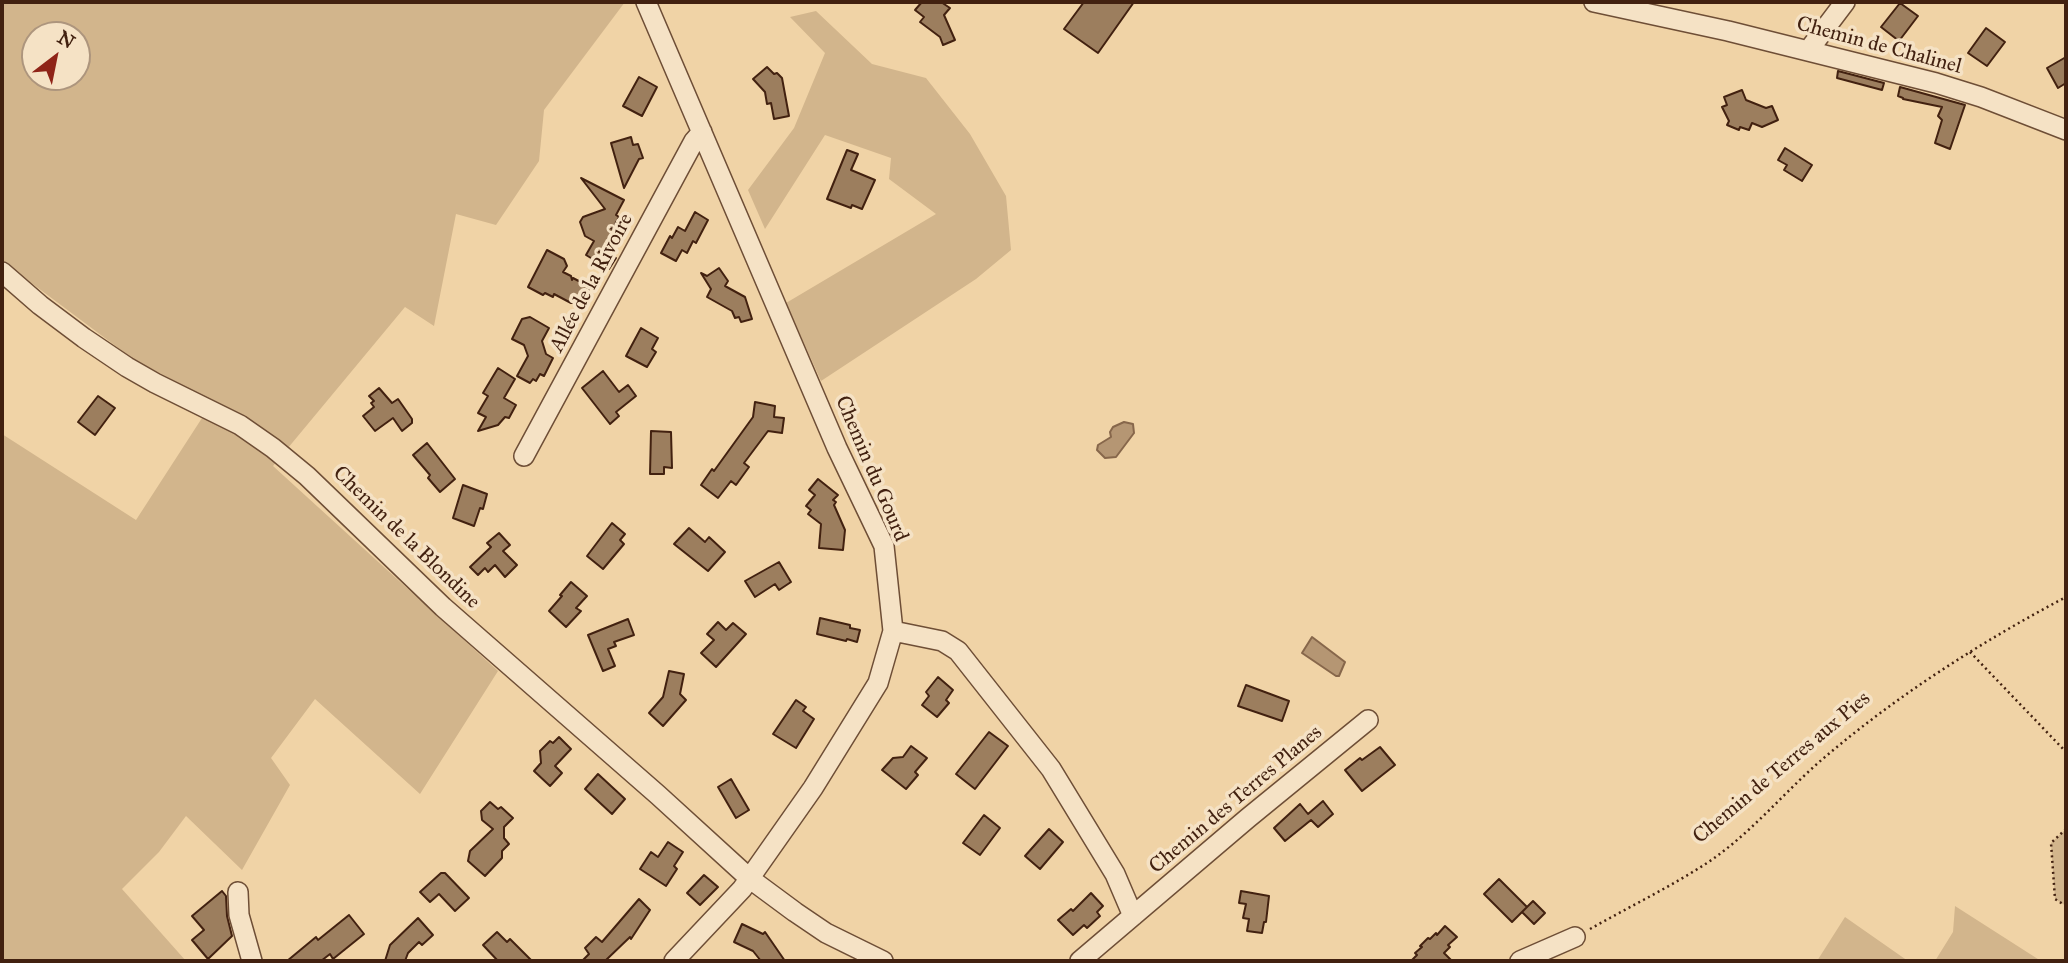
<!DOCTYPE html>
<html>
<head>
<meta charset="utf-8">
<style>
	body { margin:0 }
	#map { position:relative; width:2068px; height:963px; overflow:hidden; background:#f0d3a6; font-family:"IM FELL Great Primer",serif }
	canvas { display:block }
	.frame { position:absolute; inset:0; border:4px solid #422110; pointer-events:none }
	.north { position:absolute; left:21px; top:21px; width:70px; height:70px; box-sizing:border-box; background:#f5e2c5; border:2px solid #ad957d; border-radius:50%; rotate:32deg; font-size:19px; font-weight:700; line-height:28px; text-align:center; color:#422110 }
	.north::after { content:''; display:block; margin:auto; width:24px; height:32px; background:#8f2418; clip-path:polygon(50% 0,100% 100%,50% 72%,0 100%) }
</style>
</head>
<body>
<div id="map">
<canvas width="2068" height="963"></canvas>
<div class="frame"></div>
<div class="north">N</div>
</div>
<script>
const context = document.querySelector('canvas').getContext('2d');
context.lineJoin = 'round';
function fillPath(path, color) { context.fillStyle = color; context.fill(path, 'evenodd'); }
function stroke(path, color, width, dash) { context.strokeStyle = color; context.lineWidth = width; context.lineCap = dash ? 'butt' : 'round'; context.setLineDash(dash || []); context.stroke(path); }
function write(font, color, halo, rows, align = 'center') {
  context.font = font + ' "IM FELL Great Primer",serif'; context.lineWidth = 7; context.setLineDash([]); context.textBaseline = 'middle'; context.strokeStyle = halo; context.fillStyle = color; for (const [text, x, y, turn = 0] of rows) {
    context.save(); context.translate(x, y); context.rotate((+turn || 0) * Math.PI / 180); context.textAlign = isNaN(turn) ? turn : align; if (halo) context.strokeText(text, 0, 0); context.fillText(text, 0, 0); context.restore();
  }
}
const green = new Path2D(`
	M2 2H625L544 110 539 161 496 225 456 214 434 326 405 307 273 466 498 671 420 794 315 699 271 758 290 785 242 870 186 816 159 852 122 889 186 961H2V434L136 520 213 401 133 359 2 261ZM35 35H77V77H35Z
	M816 11 872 64 926 78 970 134 1006 196 1011 250 976 279 821 381 786 303 936 214 889 179 891 158 825 135 765 229 748 190 794 128 825 53 790 17Z
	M2066 829V906L2055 899 2051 843Z
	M1955 906 2041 961H1935L1953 932Z
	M1845 917 1908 961H1817Z`);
const water = new Path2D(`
	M1124 422 1133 424 1134 433 1116 457 1105 458 1097 450 1098 445 1111 437 1110 432 1113 427Z
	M1312 637 1345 662 1339 676H1336L1302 653Z`);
const building = new Path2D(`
	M922 2H941L950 8 944 15 955 40 943 45 940 37 920 22 924 17 915 10Z
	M1084 2H1134L1098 53 1064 29Z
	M1900 3 1918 16 1899 41 1881 27Z
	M1986 28 2005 42 1987 66 1968 53Z
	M2066 57V83L2058 88 2047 68Z
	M767 67 774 74 777 73 782 78 789 116 774 119 771 103 767 104 765 92 753 79Z
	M1838 71 1884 83 1882 90 1837 78Z
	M639 77 657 87 642 116 623 106Z
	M1900 87 1965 105 1950 149 1935 143 1942 120 1938 116 1942 107 1903 99V98L1898 96Z
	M1742 90 1746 100 1766 108 1772 106 1778 120 1762 127 1752 123 1749 130 1740 127 1739 130 1727 125 1729 121 1722 107 1727 105 1724 97Z
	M631 137 633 145 638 144 643 158 639 159 624 188 611 143Z
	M1785 148 1812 165 1802 181 1784 170 1787 165 1778 160Z
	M847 150 858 154 851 170 875 180 862 209 852 205 851 208 827 199Z
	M581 178 624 200 616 215 619 217 613 228 620 232 609 254 616 258 609 269 586 255 594 241 585 236 580 222 583 217 605 209Z
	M695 212 708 220 696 243 693 241 687 253 682 250 676 261 661 253 670 236 672 238 678 227 685 231Z
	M547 250 564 259 567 266 563 272 571 276 572 280 573 278 590 287 583 301 571 303 554 294 553 297 545 293 543 295 528 287Z
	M719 268 728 281 725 286 745 297 752 319 741 322 739 317 735 318 732 311 707 297 711 289 701 273 707 276Z
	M530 317 549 328 542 341 546 354 553 358 544 376 540 374 536 381 533 379 530 383 517 376 528 356 524 345 512 339 522 319Z
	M641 328 658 338 652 349 656 352 647 367 626 356Z
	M498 368 515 379 504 398 516 405 509 418 505 417 498 425 478 431 486 417 478 413 488 396 483 393Z
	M603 371 619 392 628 385 636 396 616 412 619 416 610 424 582 388Z
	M379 388 392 403 398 399 412 419V423L402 431 393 418 375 431 363 416 374 407 371 403 374 401 369 396Z
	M98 396 115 408 95 435 78 422Z
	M755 402 775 406 774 417 784 418 782 433 768 431 744 463 749 467 736 485 731 481 718 498 701 485 712 469 714 471 753 417Z
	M651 431 671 432 672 468 664 467V474H650Z
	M427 443 455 479 440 492 428 478 430 475 413 455Z
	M818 479 838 495 833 500 836 502 834 505 845 530 843 550 819 548 821 524 808 514 811 510 806 506 815 495 809 490Z
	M463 485 487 494 483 509 480 508 474 526 453 518Z
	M612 523 625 534 620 540 624 544 603 569 587 556Z
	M689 528 705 542 709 537 725 552 708 571 674 544Z
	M499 533 510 545 503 551 517 565 505 577 495 565 488 572 485 568 478 575 470 567 491 547 487 543Z
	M779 562 791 582 779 590 775 584 755 597 745 581Z
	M571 582 587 596 576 608 581 611 566 627 549 611 562 596 560 595Z
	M820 618 850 625V628L860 630 857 642 847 639 846 641 817 634Z
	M628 619 634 635 614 642 616 646 608 649 615 666 603 671 588 635Z
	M718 622 726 630 733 623 746 634 716 667 701 653 714 640 707 634Z
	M669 671 684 674 680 694 686 700 663 726 649 713 663 697Z
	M938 677 953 690 946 700 949 703 937 717 922 705 929 696 926 692Z
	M1246 685 1289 701 1282 721 1238 706Z
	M796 700 806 707 803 711 814 719 796 748 773 734Z
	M989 732 1008 746 975 789 956 774Z
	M559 737 571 749 555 766 562 773 550 786 534 771 541 763 540 751 550 741 553 743Z
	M911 746 927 758 915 772 918 775 906 789 882 770 893 758 903 757Z
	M1380 747 1395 765 1362 791 1345 770 1360 758 1362 760Z
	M598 774 625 799 612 814 585 789Z
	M731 779 749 810 736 818 718 787Z
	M1323 801 1333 814 1318 827 1311 820 1285 841 1274 828 1300 804 1308 814Z
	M490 802 498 809 501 807 513 818 504 827V838L509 844 502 851V858L485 876 468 861 470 851 493 829 482 820 481 811Z
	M984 815 1000 828 980 855 963 843Z
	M1049 829 1063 842 1040 869 1025 856Z
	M668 842 683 852 674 866 677 869 666 886 640 869 651 852 658 857Z
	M441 873H445L469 898 455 911 439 894 430 902 420 892Z
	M704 875 718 887 700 905 687 893Z
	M1499 879 1527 907 1512 922 1484 894Z
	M222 891 226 896 227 916 232 936 208 959 192 940 204 930 192 916Z
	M1241 891 1269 896 1266 922H1264L1262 933 1247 931 1249 919 1243 918 1246 904 1239 903Z
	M1091 893 1103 906 1097 912 1100 916 1087 928 1084 925 1073 935 1058 920 1071 909 1073 911Z
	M639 899 650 910 631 939 630 937 605 961H582L589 954 585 948 596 937 602 942Z
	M1533 901 1545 913 1534 924 1522 912Z
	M349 915 364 934 333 959 330 954 321 961H287L316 937 318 940Z
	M418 918 433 935 422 945 419 942 408 953 405 961H385L390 945Z
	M742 924 763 934 765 932 785 961H761L753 951 734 942Z
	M1445 926 1457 937 1448 945 1450 947 1444 953 1452 961H1411L1417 955 1415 953 1422 947 1420 946 1428 938 1430 939 1436 933 1437 935Z
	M497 932 507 942 510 939 532 961H498L483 945Z`);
const path = new Path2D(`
	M1970 652 2066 752
	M2066 829 2051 843 2055 899 2066 906
	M1590 929C1629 907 1670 887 1707 863 1749 835 1781 796 1818 763 1893 698 1979 643 2066 597`);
const minor = new Path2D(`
	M646 2 837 448 884 546 893 631 878 683 813 788 742 889 674 961
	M1594 2 1728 31 1936 83 1981 97 2066 130
	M1808 51 1845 2
	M2 272 40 305 84 338 127 367 155 383 240 425 273 448 307 476 443 607 658 795 749 878 795 912 826 933 883 961
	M524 456 694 141 702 132
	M893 631 942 641 958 651 1051 769 1115 874 1133 916
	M238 892 239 915 252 961
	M1080 961 1248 818 1368 720
	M1520 961 1575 937`);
const streetNames = [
	["Chemin de Chalinel",1879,46,15],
	["Allée de la Rivoire",592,283,-62],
	["Chemin du Gourd",871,469,67],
	["Chemin de la Blondine",406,538,44],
	["Chemin de Terres aux Pies",1782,768,-40],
	["Chemin des Terres Planes",1236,800,-40]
];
fillPath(green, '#d2b58c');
fillPath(water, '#b59673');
stroke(water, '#87674b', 2);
fillPath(building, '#9c7e5e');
stroke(building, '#422110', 2);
stroke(minor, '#6e4e36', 22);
stroke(path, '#422110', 2.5, [2, 3.5]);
stroke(minor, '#f5e2c5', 19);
write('21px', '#422110', '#f5e2c5', streetNames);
</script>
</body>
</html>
